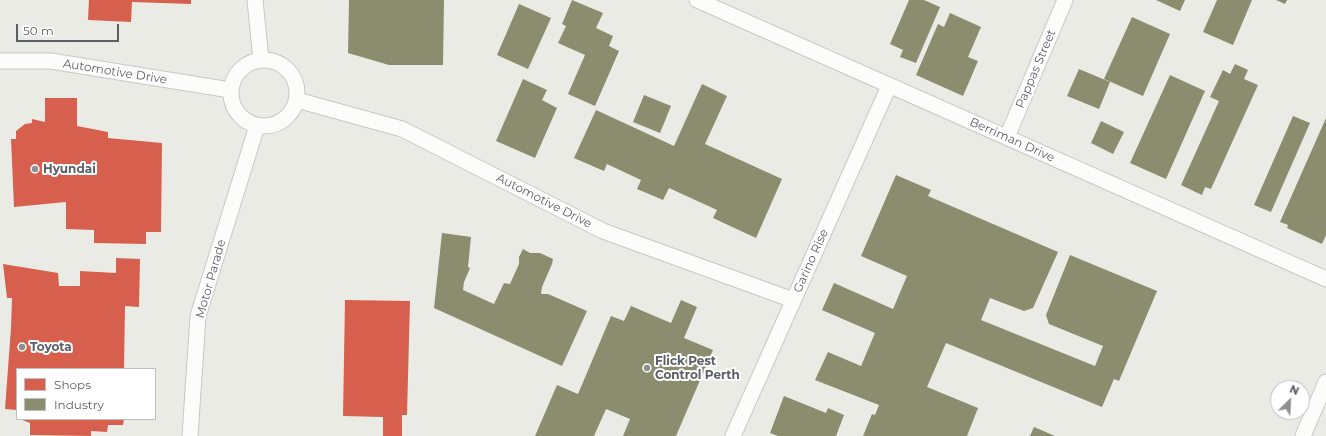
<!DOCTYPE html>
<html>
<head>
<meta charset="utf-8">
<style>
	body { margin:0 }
	#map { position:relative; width:1326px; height:436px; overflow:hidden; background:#ebebe6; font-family:Montserrat,sans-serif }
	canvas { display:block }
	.legend { position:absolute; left:16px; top:368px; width:140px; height:52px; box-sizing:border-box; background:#fff; border:1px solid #bdbfc1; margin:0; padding:5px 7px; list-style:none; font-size:12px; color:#5b5e64 }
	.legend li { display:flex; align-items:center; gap:8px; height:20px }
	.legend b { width:20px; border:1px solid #bdbfc1 }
	.north { position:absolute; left:1270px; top:380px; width:40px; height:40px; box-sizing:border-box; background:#fff; border:1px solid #bdbfc1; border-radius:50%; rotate:24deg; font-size:11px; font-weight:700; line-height:16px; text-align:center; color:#5b5e64 }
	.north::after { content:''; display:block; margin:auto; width:14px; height:18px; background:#8d8f92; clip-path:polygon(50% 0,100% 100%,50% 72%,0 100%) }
	.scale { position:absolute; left:16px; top:24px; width:103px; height:18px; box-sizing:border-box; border:2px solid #5b5e64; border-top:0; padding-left:5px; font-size:12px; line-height:14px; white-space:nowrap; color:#5b5e64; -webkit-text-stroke:3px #fff; paint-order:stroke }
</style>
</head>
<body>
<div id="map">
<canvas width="1326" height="436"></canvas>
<ul class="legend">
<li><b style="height:11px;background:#d6604d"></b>Shops</li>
<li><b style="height:11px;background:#8c8c6e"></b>Industry</li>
</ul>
<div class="north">N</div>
<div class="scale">50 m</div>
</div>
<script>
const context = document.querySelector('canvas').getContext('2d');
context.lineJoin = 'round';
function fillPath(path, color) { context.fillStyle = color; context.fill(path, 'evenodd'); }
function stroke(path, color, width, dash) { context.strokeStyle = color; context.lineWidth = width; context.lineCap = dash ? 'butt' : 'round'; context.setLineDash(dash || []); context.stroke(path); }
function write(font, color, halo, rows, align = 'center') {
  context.font = font + ' Montserrat,sans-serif'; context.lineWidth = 4; context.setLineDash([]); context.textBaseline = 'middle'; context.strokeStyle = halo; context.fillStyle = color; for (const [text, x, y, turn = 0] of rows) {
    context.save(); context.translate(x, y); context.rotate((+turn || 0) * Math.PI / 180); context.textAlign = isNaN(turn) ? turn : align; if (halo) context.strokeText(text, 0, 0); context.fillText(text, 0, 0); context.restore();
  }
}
const shops = new Path2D(`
	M89 0H191V4L132 2 131 22 88 20Z
	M45 98H77V126L108 132V138L162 143 161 232H146V244L94 243V230L66 229V202L14 207 11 139H16V131L25 124 32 123V119L45 122Z
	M116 258 140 259 139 307 125 306 124 369H17V410L5 409 11 328 12 298H7L3 264 58 273 59 286H80V271L116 273Z
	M345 300 410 301 407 415H402V436H383V417L343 416Z
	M20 419H124L123 425H108L107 432 91 431V436L30 435V423Z`);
const industry = new Path2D(`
	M349 0H444L443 65H389L348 53Z
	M572 0 603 13 596 28 613 36 609 46 619 51 595 106 568 94 585 55 558 43 566 26 562 24Z
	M909 0H924L940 7 916 63 900 57 903 50 890 44Z
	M1156 0H1185L1180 11Z
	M1217 0H1252L1233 45 1203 32Z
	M1276 0H1287L1285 4Z
	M519 4 551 18 528 69 497 55Z
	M950 13 981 27 968 57 978 61 963 96 916 75 938 24 944 27Z
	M1132 17 1170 34 1143 96 1104 79Z
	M1235 64 1248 70 1244 79 1258 85 1211 189 1205 187 1202 195 1181 185 1219 101 1210 97 1223 70 1230 74Z
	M1079 69 1110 82 1099 109 1067 96Z
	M1170 75 1205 91 1166 179 1130 163Z
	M523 79 547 90 542 100 557 108 535 158 496 141Z
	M702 84 727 96 705 144 782 179 756 238 713 218 717 210 669 188 663 200 637 189 641 180 607 164 604 171 574 158 596 110 674 146Z
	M644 95 671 106 660 133 633 122Z
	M1293 116 1310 123 1271 212 1254 205Z
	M1326 118V235L1322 244 1287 228 1288 225 1280 222Z
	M1101 121 1124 132 1113 154 1091 143Z
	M896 175 931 190 928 196 1058 252 1033 308 1024 311 990 298 981 320 1095 366 1103 346 1049 324 1046 315 1070 255 1157 291 1119 381 1114 379 1102 407 946 343 927 387 978 408 967 436H863L872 414 875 415 879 405 815 380 828 352 861 366 875 333 822 310 834 283 893 309 907 276 861 256Z
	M442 233 471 237 468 267 470 268 464 282 463 290 494 304 504 283 510 284 519 264V257L523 249 530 253H540L553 259 552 264 542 287 541 294H548L587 311 562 366 434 308Z
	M681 300 697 307 684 338 713 350 676 436H623L630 419 606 409 594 436H535L557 385 578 394 611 316 624 321 631 306 671 323Z
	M784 396 826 413 828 408 844 415 836 436H778L770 433Z
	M1034 427 1055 436H1030Z`);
const street = new Path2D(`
	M255 0 261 60
	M697 0 1326 279
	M231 93a33 33 0 1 1 66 0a33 33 0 1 1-66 0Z
	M0 61H51L230 90
	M297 100 402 129 603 231 793 300
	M1007 137 1065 0
	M190 436 198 316 257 126
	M733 436 889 86
	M1303 436 1326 382`);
const markers = [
	[35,169,4,"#8d8f92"],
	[22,347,4,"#8d8f92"],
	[647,368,4,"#8d8f92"]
];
const streetNames = [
	["Pappas Street",1036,69,-67],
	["Automotive Drive",115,72,9],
	["Berriman Drive",1012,140,24],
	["Automotive Drive",544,201,27],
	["Garino Rise",811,261,-66],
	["Motor Parade",211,279,-74]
];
const poiNames = [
	["Hyundai",43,169],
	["Toyota",30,347],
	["Flick Pest",655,361],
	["Control Perth",655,375]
];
fillPath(shops, '#d6604d');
fillPath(industry, '#8c8c6e');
stroke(street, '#c7c8c6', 17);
stroke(street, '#fcfcfb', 15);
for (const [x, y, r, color] of markers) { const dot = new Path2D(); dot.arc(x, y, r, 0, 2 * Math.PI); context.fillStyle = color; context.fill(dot); stroke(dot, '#fff', 1.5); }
write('12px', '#5b5e64', '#fff', streetNames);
write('bold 12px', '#5b5e64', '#fff', poiNames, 'left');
</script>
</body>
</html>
